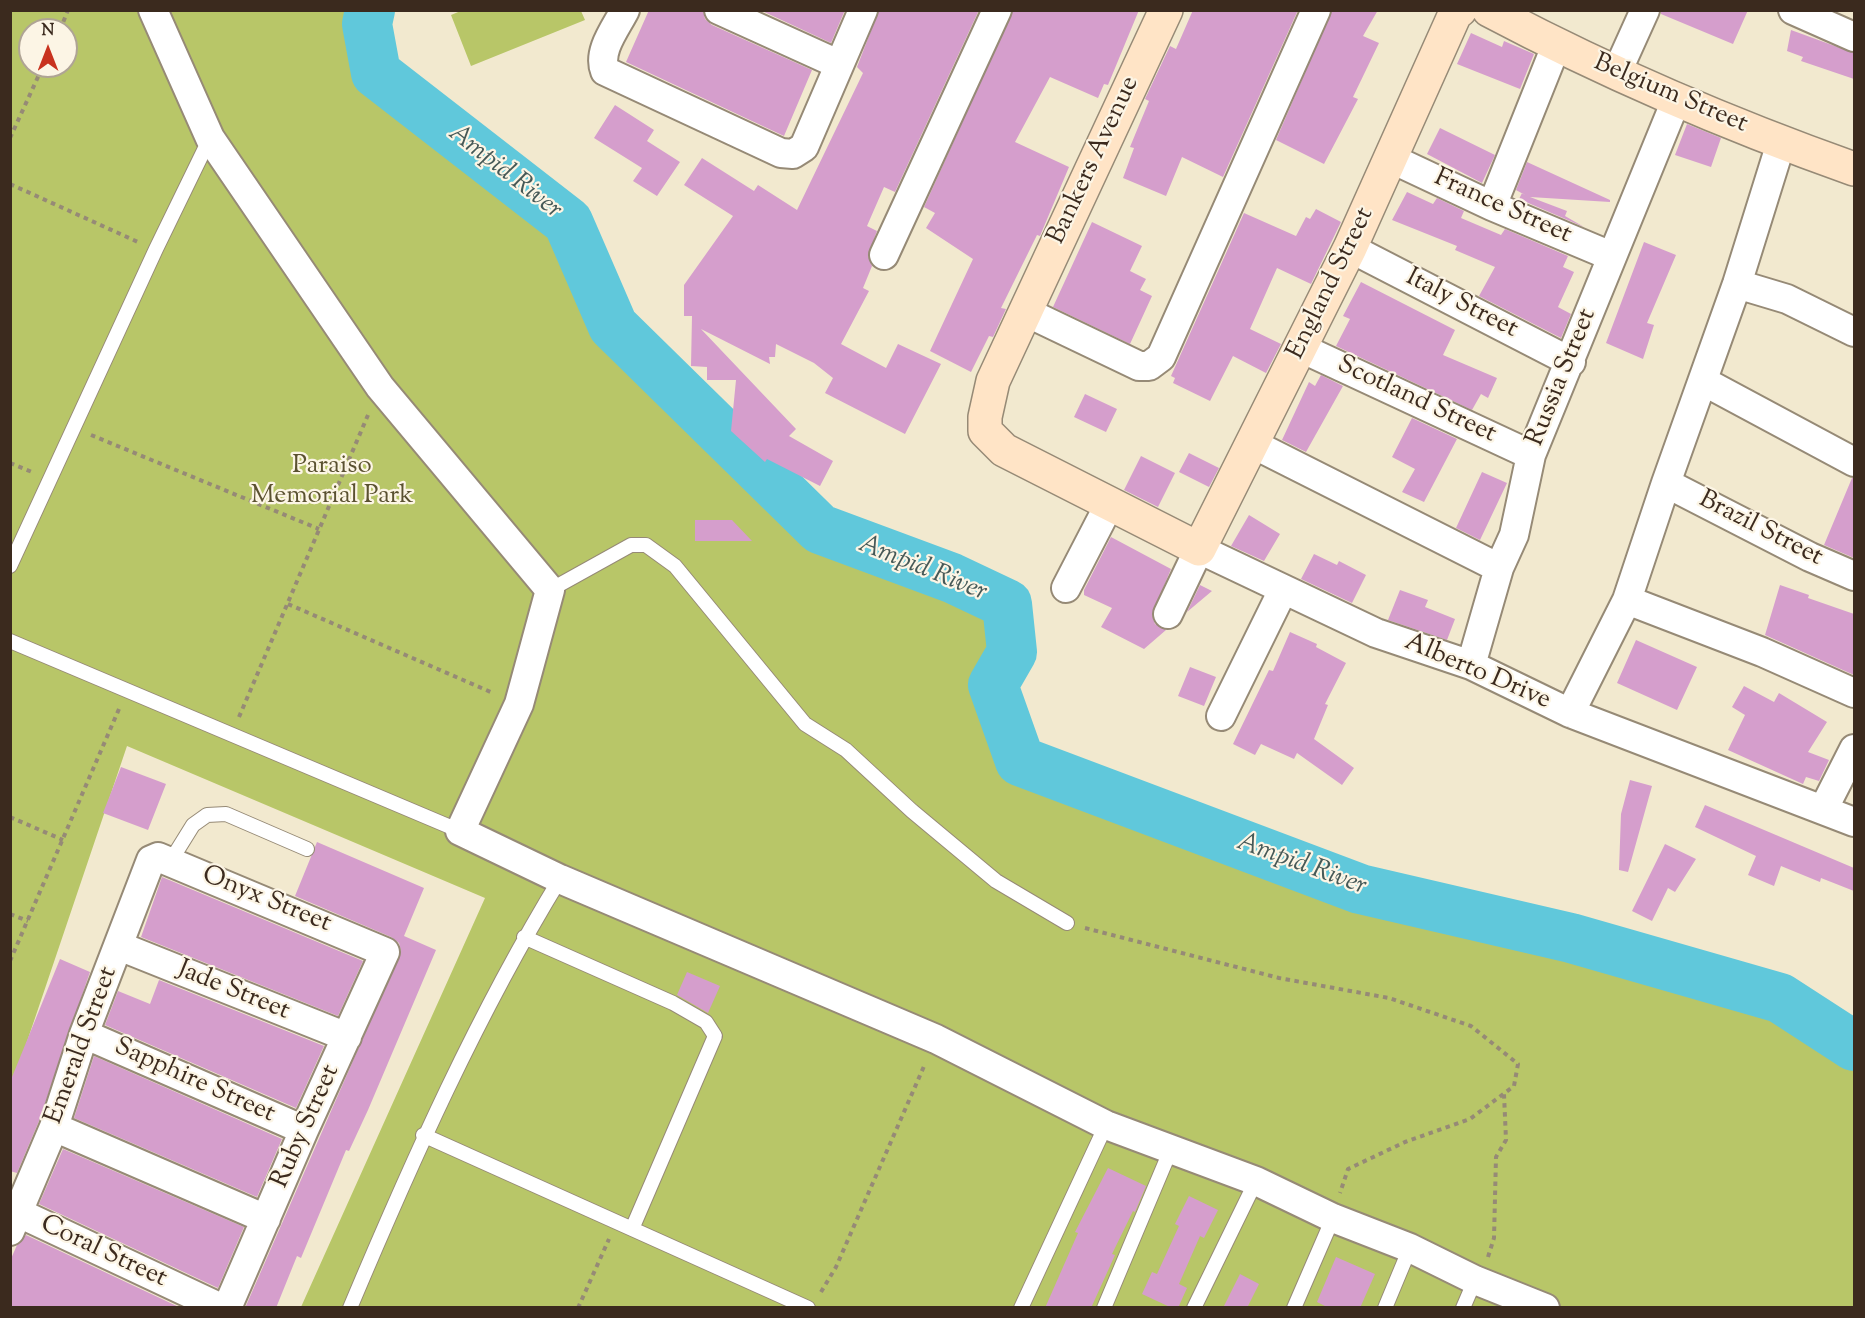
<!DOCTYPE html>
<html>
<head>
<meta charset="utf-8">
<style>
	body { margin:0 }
	#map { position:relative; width:1865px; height:1318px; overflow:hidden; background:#f2e9cf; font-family:"Sorts Mill Goudy",serif }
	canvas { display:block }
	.frame { position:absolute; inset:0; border:12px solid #3b2a1e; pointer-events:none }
	.north { position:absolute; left:18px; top:18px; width:60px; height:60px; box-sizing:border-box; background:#fcf5e5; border:2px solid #afa495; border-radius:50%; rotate:0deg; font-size:16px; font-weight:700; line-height:24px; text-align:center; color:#3b2a1e }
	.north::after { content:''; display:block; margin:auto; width:21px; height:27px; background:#c8321e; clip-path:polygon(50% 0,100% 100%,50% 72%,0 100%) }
</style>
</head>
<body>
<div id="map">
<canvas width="1865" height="1318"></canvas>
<div class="frame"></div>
<div class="north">N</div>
</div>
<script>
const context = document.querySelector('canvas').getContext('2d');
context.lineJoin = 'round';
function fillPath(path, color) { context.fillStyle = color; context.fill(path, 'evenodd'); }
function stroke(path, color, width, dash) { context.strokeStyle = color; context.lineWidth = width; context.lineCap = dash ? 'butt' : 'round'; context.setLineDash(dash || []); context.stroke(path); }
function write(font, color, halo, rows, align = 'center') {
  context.font = font + ' "Sorts Mill Goudy",serif'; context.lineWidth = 4.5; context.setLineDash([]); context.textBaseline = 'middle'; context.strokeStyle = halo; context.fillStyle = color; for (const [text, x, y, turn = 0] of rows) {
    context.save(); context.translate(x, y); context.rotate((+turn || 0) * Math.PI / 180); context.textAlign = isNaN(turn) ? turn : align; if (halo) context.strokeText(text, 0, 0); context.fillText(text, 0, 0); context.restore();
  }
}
const green = new Path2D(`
	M463 10 581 11 585 20 471 66 451 15Z
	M11 11H370L367 24 376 73 568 222 613 326 820 529 952 578 1007 604 1012 652 993 685 1020 761 1360 889 1571 938 1780 998 1854 1046V1307H301L485 898 127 746 11 1089ZM30 30H66V66H30Z`);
const river = new Path2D(`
	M370 10 367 24 376 73 568 222 613 326 820 529 952 578 1007 604 1012 652 993 685 1020 761 1360 889 1571 938 1780 998 1854 1046`);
const building = new Path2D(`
	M649 10H703L705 19 712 25 812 70 784 136 626 62Z
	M760 10H845L831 43Z
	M879 10H979L895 192 884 187 867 226 877 231 868 256 872 266 863 288 869 291 841 344 886 368 898 344 941 364 905 434 825 393 833 378 814 363 776 344 775 357H769L770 364 701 329 796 429 789 436 833 461 820 486 767 459 765 462 731 431 736 380H707V367L691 366 692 316H684V285L733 216 684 185 702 158 754 191 758 185 797 210 863 73 857 67Z
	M1013 10H1139L1108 85 1104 84 1098 98 1050 77 1015 142 1069 167 1040 236 1037 235 1001 308 1006 309 993 337 989 336 971 372 930 351 973 259 926 228 935 213 924 207Z
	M1193 10H1298L1223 177 1182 157 1166 196 1123 178 1134 148 1130 147 1149 101 1145 99 1170 46 1176 49Z
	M1332 10H1378L1363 36 1379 43 1353 97 1358 99 1324 164 1276 140Z
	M1661 10H1748L1733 44 1661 14Z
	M1791 30 1854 53V79L1801 61 1803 57 1787 51Z
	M1471 33 1502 47 1504 41 1534 54 1520 89 1457 64Z
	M615 105 654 130 647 141 680 162 657 196 633 181 642 168 594 138Z
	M1687 124 1721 138 1711 167 1675 155Z
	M1440 128 1495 155 1482 183 1427 154Z
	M1527 162 1610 200V202L1530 197 1567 211 1565 216 1584 227 1519 199 1522 193 1525 195 1516 190Z
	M1407 192 1433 204 1437 198 1464 211 1461 218 1501 235 1505 229 1568 256 1563 267 1574 272 1558 307 1571 314 1561 338 1479 296 1495 267 1455 250 1457 246 1392 220Z
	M1316 209 1341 222 1311 284 1277 268 1250 329 1281 344 1266 373 1233 356 1210 401 1173 383 1175 378 1171 376 1244 213 1296 236 1306 217 1310 219Z
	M1092 222 1142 246 1130 271 1146 279 1140 290 1152 296 1130 344 1053 307Z
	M1644 242 1676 255 1647 323 1654 325 1643 359 1606 343Z
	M1361 282 1455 330 1443 355 1497 378 1488 398 1481 394 1472 410 1336 346 1350 319 1343 316Z
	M1321 375 1343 386 1306 452 1282 440 1309 382 1315 386Z
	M1085 394 1117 409 1106 432 1074 417Z
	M1412 418 1457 439 1424 502 1402 492 1415 469 1392 457Z
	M1189 453 1219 468 1209 487 1179 472Z
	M1141 456 1175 473 1158 507 1124 490Z
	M1482 472 1507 483 1480 540 1456 528Z
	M1852 478H1854V558L1824 545Z
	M1249 515 1280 534 1264 561 1231 546Z
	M695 520H732L752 541H695Z
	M1111 537 1171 569 1152 615 1155 624 1166 630 1144 649 1101 627 1112 608 1084 595V590Z
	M1314 554 1337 565 1339 561 1366 575 1352 603 1301 579Z
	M1200 585 1212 591 1187 612Z
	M1780 585 1809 595 1808 598 1854 614V675L1765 635Z
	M1400 590 1428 600 1425 607 1455 619 1447 640 1388 620Z
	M1290 632 1317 644 1316 647 1346 663 1325 704 1328 705 1314 739 1354 768 1342 785 1297 753 1294 759 1261 744 1255 755 1233 744 1269 670 1273 671Z
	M1636 640 1697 667 1677 710 1617 683Z
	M1190 667 1216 677 1204 706 1178 696Z
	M1744 686 1774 702 1779 693 1827 722 1808 752 1829 760 1819 781 1806 777 1803 784 1728 750 1745 715 1732 707Z
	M121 767 166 784 148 830 103 813Z
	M1630 780 1652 786 1628 872 1619 870 1621 814Z
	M1705 805 1854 868V891L1821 878 1820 882 1781 866 1774 886 1748 875 1756 856 1695 827Z
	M317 842 424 888 404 936 436 950 368 1110 349 1151 346 1150 301 1258 297 1256 276 1308H245L401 951 399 943 391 937 295 896Z
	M1665 844 1696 859 1675 892 1668 888 1652 921 1632 911Z
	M162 877 363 961 338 1016 141 937Z
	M60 959 90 972 39 1121 17 1173 10 1171V1082Z
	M687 972 720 986 708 1013 677 995Z
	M159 980 324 1046 296 1108 105 1025 118 991 150 1004Z
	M94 1056 282 1139 257 1197 74 1118Z
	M63 1149 244 1227 218 1288 39 1204Z
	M1108 1168 1146 1186 1135 1212 1133 1211 1112 1254 1115 1255 1091 1308H1045L1078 1233 1075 1232Z
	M1189 1196 1218 1210 1204 1238 1200 1236 1179 1284 1187 1288 1178 1308H1172L1142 1294 1152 1272 1157 1274 1179 1226 1175 1224Z
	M26 1235 181 1308H10V1261L17 1245Z
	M1336 1257 1375 1274 1360 1308H1329L1317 1302Z
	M1240 1274 1259 1284 1247 1308H1223Z`);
const path = new Path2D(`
	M60 30 68 10
	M10 138 43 66
	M10 184 138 242
	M91 435 319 529
	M10 463 32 472
	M288 604 493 693
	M239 717 368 415
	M10 817 63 840
	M10 914 28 921
	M1085 928 1279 978 1389 998 1471 1026 1518 1064 1514 1086 1470 1119 1405 1142 1348 1169 1340 1193
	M10 961 119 709
	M1488 1257 1494 1238 1496 1157 1506 1140 1504 1094
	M821 1292 836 1267 925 1064
	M578 1308 609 1239`);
const lane = new Path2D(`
	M10 566 156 249 210 138
	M550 590 631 545H646L675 566 805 724 846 750 912 811 996 881 1067 923
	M10 641 460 831
	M170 862 193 825 207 815 226 814 307 849
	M524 937 673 1003 706 1022 715 1036 632 1229
	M423 1135 808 1308
	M350 1308C412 1161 477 1015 560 879
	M1021 1308 1106 1125
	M1104 1308 1171 1149
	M1194 1308 1256 1181
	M1294 1308 1333 1218
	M1385 1308 1410 1248
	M1463 1308 1475 1280`);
const street = new Path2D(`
	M153 10 210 138 380 387 550 590 519 704 460 831 560 879 936 1039 1106 1125 1256 1181 1333 1218 1410 1248 1475 1280 1545 1308
	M625 10C616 28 597 51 605 71L781 153 793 154 804 147 863 10
	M719 10 838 64
	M1793 10 1854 37
	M1617 72 1645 10
	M1392 159 1492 206 1611 256
	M1492 206 1556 46
	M1350 248 1571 362
	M884 255 997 10
	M1737 284 1787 299 1854 332
	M1024 311 1139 366H1149L1161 357 1316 10
	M1301 348 1531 455
	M1703 381 1854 462
	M1251 443 1499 568
	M1666 483 1810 557 1854 576
	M1066 588 1109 505
	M1627 600 1762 652 1854 693
	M1168 614 1199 549 1376 633 1471 665 1570 713 1854 822
	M1471 665 1499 568 1514 535 1531 455 1677 98
	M1570 713 1627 600 1666 483 1737 284 1781 143
	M1221 716 1283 590
	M1823 810 1854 749
	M119 946 347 1037
	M84 1034 304 1130
	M54 1127 266 1219
	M19 1213 221 1308
	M10 1231 54 1127 84 1034 151 860 158 857 385 952 304 1130 227 1308`);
const secondary = new Path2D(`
	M1166 10 993 381 985 417V431L1004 450 1199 549 1350 248 1455 14 1460 10
	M1489 10C1606 72 1730 125 1854 169`);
const streetNames = [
	["Belgium Street",1670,95,23],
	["Bankers Avenue",1095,161,-65],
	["France Street",1502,208,24],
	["England Street",1332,284,-64],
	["Italy Street",1461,305,27],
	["Russia Street",1563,378,-68],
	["Scotland Street",1416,401,25],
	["Brazil Street",1760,530,27],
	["Alberto Drive",1477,673,23],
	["Onyx Street",266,901,22],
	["Jade Street",233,992,22],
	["Emerald Street",83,1046,-70],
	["Sapphire Street",194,1082,24],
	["Ruby Street",307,1127,-66],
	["Coral Street",103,1253,25]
];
const parkNames = [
	["Paraiso",332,468],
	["Memorial Park",332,498]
];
const waterNames = [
	["Ampid River",504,173,38],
	["Ampid River",922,570,22],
	["Ampid River",1301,866,20]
];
fillPath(green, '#b8c668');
stroke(river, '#60c8db', 50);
fillPath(building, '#d59ecc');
stroke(lane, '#968a76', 16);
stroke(street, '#968a76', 32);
stroke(secondary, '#968a76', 36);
stroke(path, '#968a76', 4, [4.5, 4.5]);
stroke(lane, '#fff', 14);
stroke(street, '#fff', 28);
stroke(secondary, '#ffe4c6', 33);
write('26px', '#3b2a1e', '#fcf5e5', streetNames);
write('26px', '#5a5130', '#fcf5e5', parkNames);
write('italic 27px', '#465957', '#fcf5e5', waterNames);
</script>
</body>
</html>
